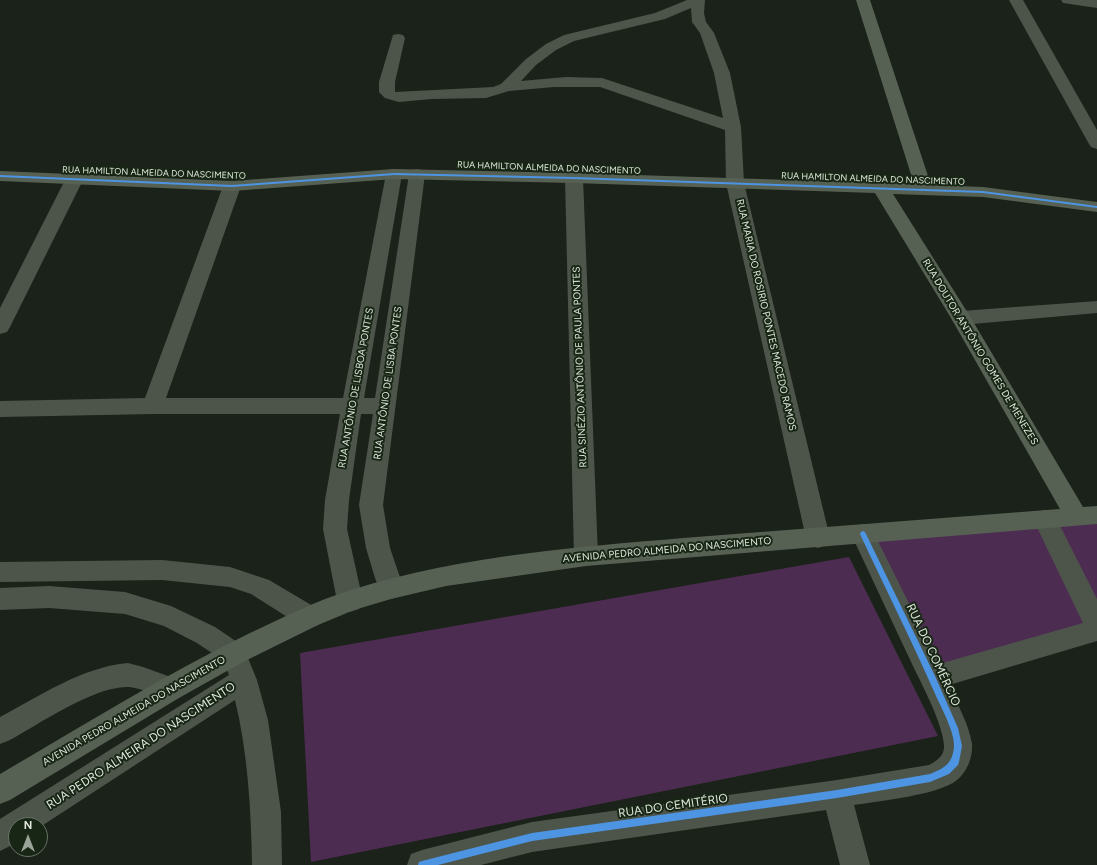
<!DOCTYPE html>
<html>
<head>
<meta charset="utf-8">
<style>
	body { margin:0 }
	#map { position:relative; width:1097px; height:865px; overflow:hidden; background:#1b2219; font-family:Figtree,sans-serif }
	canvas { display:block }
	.north { position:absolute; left:8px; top:817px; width:40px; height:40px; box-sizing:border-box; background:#182615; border:1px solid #677465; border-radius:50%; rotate:0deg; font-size:11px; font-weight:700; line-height:16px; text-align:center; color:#dee8dc }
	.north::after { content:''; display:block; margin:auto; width:14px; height:18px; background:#9aa398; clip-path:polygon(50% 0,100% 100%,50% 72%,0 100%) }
</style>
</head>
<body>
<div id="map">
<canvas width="1097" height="865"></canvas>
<div class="north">N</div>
</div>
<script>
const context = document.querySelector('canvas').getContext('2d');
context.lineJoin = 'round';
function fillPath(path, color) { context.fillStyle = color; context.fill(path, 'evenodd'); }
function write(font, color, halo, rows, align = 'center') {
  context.font = font + ' Figtree,sans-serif'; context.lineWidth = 4; context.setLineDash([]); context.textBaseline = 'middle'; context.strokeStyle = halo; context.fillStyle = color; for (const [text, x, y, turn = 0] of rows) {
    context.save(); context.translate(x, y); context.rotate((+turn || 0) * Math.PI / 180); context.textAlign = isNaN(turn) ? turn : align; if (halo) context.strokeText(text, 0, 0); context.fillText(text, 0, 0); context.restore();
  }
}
const green = new Path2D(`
	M1097 515V630L932 678 863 534Z
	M849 557 938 736 311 862 300 653Z`);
const street = new Path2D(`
	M687 0H705L704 13 706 22 714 33 730 73 741 127 744 183 830 538 827 545 818 548 809 545 806 538 726 183 725 130 600 87H554L509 91 486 98 432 99 399 102 385 98 379 92V82L393 35 398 34 403 35 405 38 395 82V92L493 87 501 84 526 59 546 44 564 35 655 13ZM691 8 692 22 700 33 714 73 723 118 602 78 566 77 521 81 536 65 556 50 574 41 665 19Z
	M1009 0H1023L1097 130V149L1091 147 1089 144Z
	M1061 0H1097V8L1063 3Z
	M394 169 400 170 402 174 364 398H375L409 174 411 170 417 169 423 170 425 174 383 505 390 548 404 589 400 596 391 599 382 596 375 578 366 548 359 505 373 414H361L349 500 347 529 363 601 359 609 350 612 341 609 337 601 323 529 325 500 340 414H153L0 417V401L145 398 223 186 226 182 232 181 238 182 241 186 166 398H343L386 174 388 170Z
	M574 173 580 174 583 178 598 556 595 563 586 566 577 563 574 556 565 178 568 174Z
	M74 175 80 176 83 180 10 327 7 332 0 334V308L65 180 68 176Z
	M1097 301V313L961 325 954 323 951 318 954 313 961 311Z
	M1045 510 1053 512 1097 599V641L949 685C957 704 969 724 972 744 973 757 967 772 957 780 939 795 879 801 854 805L870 865H840L826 810 532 852 481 865H407L411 854 422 850 532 822 837 780 929 765C937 761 945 755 944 745 942 722 923 687 913 666 892 622 872 578 851 534L855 527 863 524 871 527 939 664 1083 623 1033 519 1037 512Z
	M162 560 230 567 269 580 318 609 322 617 318 625 309 628 300 625 251 594 230 587 162 580 0 582V562Z
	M49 586 125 592 171 606 215 627 243 646 257 680 268 720 281 812 282 865H252C251 810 248 754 235 700L40 827V825H16V843L0 851V819L229 675 224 661 197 643 164 626 125 614 49 608 0 610V588Z
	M128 663 143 667 179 680 182 689 179 698 169 701C157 696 142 688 129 687 96 685 39 724 10 740L0 744V717C40 696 82 667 128 663Z`);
const secondary = new Path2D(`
	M856 0H870L931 185 983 187 1097 202V212L983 197 893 194 971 318 1083 507 1097 506V524L586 566 446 586 391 599 354 610 318 625 243 662 179 698 10 800 0 804V774C82 726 163 676 248 634 282 618 315 601 351 590 466 554 589 546 709 536 826 527 943 518 1060 509L951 318 875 193 574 183 394 179 232 191 0 181V171L232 181 394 169 574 173 914 184Z`);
const cycleway = new Path2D(`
	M394 173 574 177 983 191 1097 206V208L983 193 574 179 394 175 232 187 0 177V175L232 185Z
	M863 531 865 532 866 534 935 676 958 728 962 746 959 762 958 765 949 774 930 782 837 798 532 841 438 865H418L419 862 422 861 532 833 837 790 930 774C944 768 952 765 954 747 955 733 942 709 936 696 912 641 885 588 860 534L861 532Z`);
const farStreetnames = [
	["RUA HAMILTON ALMEIDA DO NASCIMENTO",549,168,2],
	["RUA HAMILTON ALMEIDA DO NASCIMENTO",154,173,2],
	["RUA HAMILTON ALMEIDA DO NASCIMENTO",873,179,2]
];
const streetNames = [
	["RUA MARIA DO ROSIRIO PONTES MACEDO RAMOS",766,315,77],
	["RUA DOUTOR ANTÔNIO GOMES DE MENEZES",980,352,59],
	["RUA SINÉZIO ANTÔNIO DE PAULA PONTES",580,367,-92],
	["RUA ANTÔNIO DE LISBA PONTES",388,383,-82],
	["RUA ANTÔNIO DE LISBOA PONTES",356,388,-80],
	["AVENIDA PEDRO ALMEIDA DO NASCIMENTO",667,550,-5],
	["AVENIDA PEDRO ALMEIDA DO NASCIMENTO",134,711,-30]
];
const nearStreetnames = [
	["RUA DO COMÉRCIO",933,655,65],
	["RUA PEDRO ALMEIRA DO NASCIMENTO",141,746,-33],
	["RUA DO CEMITÉRIO",673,806,-8]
];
fillPath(green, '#4d2c51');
fillPath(street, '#4d554b');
fillPath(secondary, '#566154');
fillPath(cycleway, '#4d94e3');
write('9px', '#dee8dc', '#182615', farStreetnames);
write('10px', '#dee8dc', '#182615', streetNames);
write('12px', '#dee8dc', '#182615', nearStreetnames);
</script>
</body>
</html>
